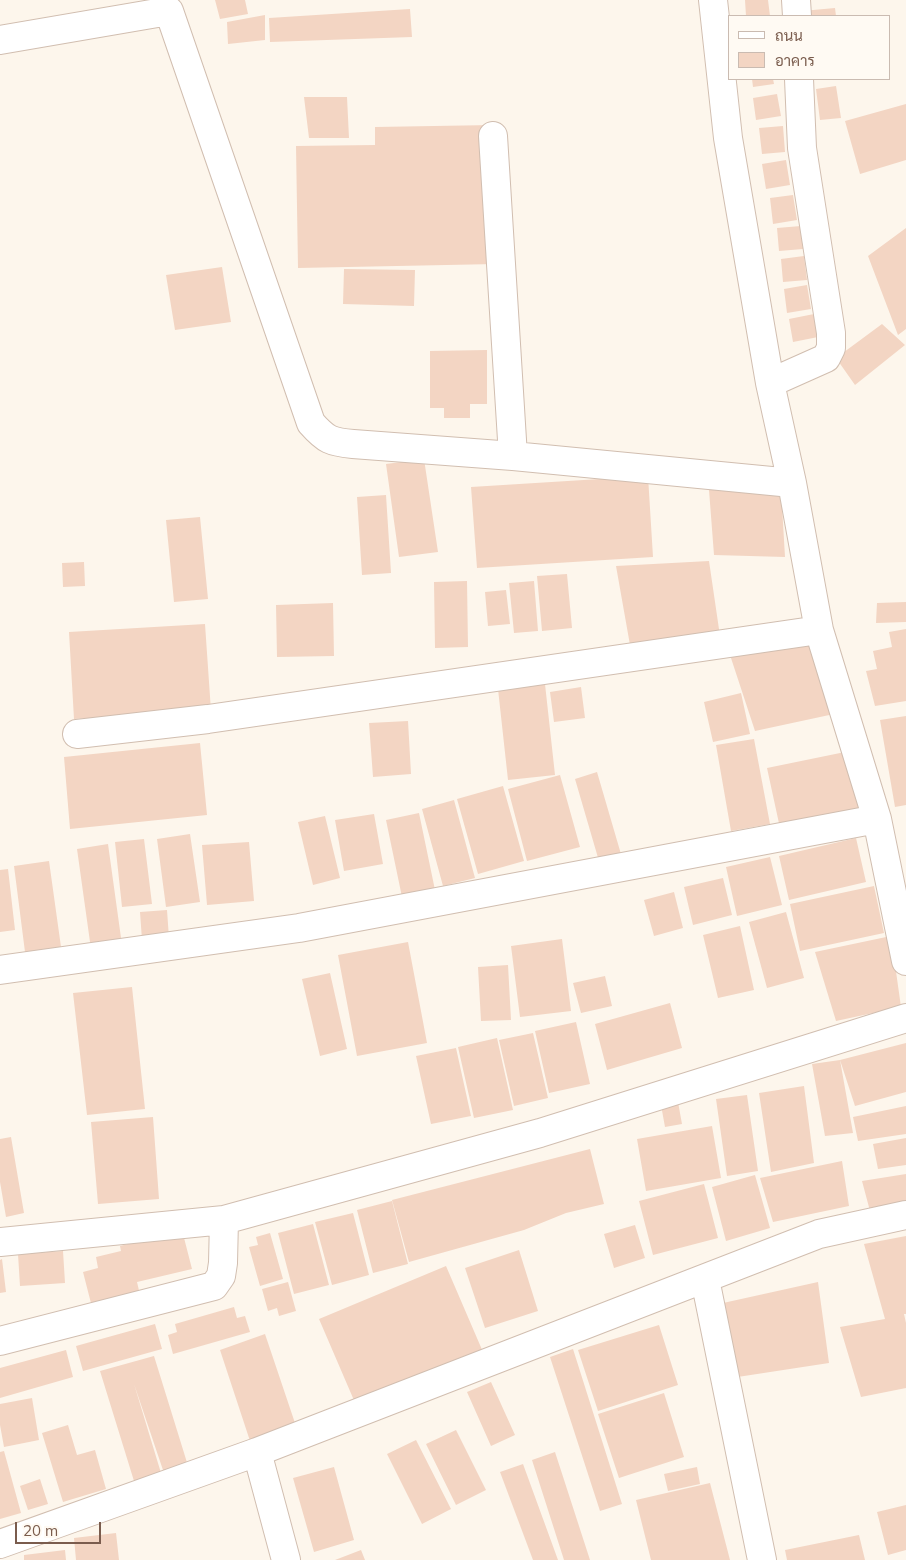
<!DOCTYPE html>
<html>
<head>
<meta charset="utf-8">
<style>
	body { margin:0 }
	#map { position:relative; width:906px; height:1560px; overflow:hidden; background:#fdf6ec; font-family:Mulish,Sarabun,sans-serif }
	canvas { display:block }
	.legend { position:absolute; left:728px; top:15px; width:162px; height:65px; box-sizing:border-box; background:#fffaf3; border:1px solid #cabbb1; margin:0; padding:6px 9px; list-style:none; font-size:15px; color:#7a5c4d }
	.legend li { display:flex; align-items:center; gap:10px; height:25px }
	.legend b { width:25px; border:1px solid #cabbb1 }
	.scale { position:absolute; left:15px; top:1522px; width:86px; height:22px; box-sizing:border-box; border:2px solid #7a5c4d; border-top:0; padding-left:6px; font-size:15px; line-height:18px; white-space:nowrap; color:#7a5c4d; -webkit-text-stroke:4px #fffaf3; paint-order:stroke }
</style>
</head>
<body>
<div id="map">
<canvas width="906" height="1560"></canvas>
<ul class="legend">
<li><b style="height:6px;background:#fff"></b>ถนน</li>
<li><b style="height:14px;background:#f3d5c3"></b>อาคาร</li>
</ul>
<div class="scale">20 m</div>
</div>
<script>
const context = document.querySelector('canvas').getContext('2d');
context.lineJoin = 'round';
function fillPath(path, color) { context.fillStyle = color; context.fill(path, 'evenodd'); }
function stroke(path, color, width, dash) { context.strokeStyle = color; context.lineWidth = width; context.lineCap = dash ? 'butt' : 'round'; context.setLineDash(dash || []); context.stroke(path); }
const building = new Path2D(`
	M215 0H245L248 14 220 19Z
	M745 0H768L770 16H746Z
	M835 8 836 16H802V11Z
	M410 9 412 37 270 42 269 18Z
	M265 15V40L228 44 227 22Z
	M752 79H773L774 84 753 87Z
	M836 86 841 118 820 120 816 89Z
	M777 94 781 116 756 120 753 98Z
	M304 97H347L349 138H309Z
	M906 104V160L860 174 845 121Z
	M493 125 496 264 298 268 296 146 375 145V127Z
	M783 126 785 152 762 154 759 128Z
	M786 160 790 185 766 189 762 164Z
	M793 195 797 220 773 224 770 198Z
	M801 226 803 249 779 251 777 228Z
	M906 228V329L898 335 868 256Z
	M804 256 807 280 783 282 781 259Z
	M222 267 231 322 175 330 166 275Z
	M344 269 415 270 414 306 343 304Z
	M807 285 811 309 787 313 784 289Z
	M814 314 818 337 793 342 789 319Z
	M882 324 905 345 855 385 836 358Z
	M487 350V404H470V418H444V408H430V351Z
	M424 459 438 552 399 557 386 464Z
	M648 476 653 557 477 568 471 487Z
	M781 489 785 557 714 555 709 490Z
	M386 495 391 573 362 575 357 497Z
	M200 517 208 599 174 602 166 520Z
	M709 561 720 636 630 645 616 566Z
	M84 562 85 586 63 587 62 563Z
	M567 574 572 628 542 631 537 576Z
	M467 581 468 647 435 648 434 582Z
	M534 581 538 631 514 633 509 583Z
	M506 590 510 624 488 626 485 592Z
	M906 602V622L876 623 877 603Z
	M333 603 334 656 277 657 276 605Z
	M205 624 211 711 74 719 69 632Z
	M906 629V701L875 706 866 671 877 669 873 651 892 647 889 632Z
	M813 636 834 714 755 731 730 655Z
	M545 684 555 775 508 780 498 689Z
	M581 687 585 718 554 722 550 692Z
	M741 693 750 734 713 742 704 702Z
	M906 716V805L895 807 880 720Z
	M408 721 411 774 373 777 369 723Z
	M754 739 770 824 731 831 716 745Z
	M200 743 207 815 70 829 64 757Z
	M845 752 860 815 780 828 767 768Z
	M597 772 623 861 601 868 575 779Z
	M560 775 580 847 527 861 508 789Z
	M503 786 524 861 478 874 457 799Z
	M454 800 475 878 443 886 422 809Z
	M419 813 435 890 402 897 386 820Z
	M374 814 383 864 344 871 335 820Z
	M325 816 340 878 313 885 298 822Z
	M190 834 200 902 166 907 157 839Z
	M856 838 866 882 789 900 779 856Z
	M144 839 152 904 122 907 115 842Z
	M249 842 254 901 207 905 202 845Z
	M108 844 122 945 91 949 77 849Z
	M770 857 782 905 737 916 726 867Z
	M49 861 61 947 25 952 14 866Z
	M8 869 15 930 0 932V870Z
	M723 878 732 915 693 925 684 887Z
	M874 886 884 933 800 951 790 904Z
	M674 892 683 928 654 936 644 900Z
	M167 910 169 938 142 940 140 912Z
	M786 912 804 978 767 988 749 922Z
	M740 926 754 990 718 998 703 935Z
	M891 936 901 1007 836 1021 815 952Z
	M562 939 571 1011 520 1017 511 946Z
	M408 942 427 1043 357 1056 338 955Z
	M508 965 511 1020 481 1021 478 967Z
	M330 973 347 1049 320 1056 302 979Z
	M605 976 612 1006 581 1013 573 983Z
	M132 987 145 1109 87 1115 73 993Z
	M670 1003 682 1048 607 1070 595 1024Z
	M576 1022 590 1084 549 1093 535 1031Z
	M533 1033 548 1098 514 1106 499 1040Z
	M497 1038 513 1110 474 1118 458 1047Z
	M906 1043V1092L855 1106 840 1060 853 1133 825 1136 812 1064 840 1060Z
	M456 1048 471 1116 431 1124 416 1056Z
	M804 1086 814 1163 771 1172 759 1093Z
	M747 1095 758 1171 727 1176 716 1099Z
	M678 1102 682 1124 665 1127 661 1105Z
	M906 1106V1134L858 1141 853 1117Z
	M153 1117 159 1199 98 1204 91 1122Z
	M712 1126 721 1178 646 1191 637 1139Z
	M11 1137 24 1213 6 1217 0 1182V1139Z
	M906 1138V1165L878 1169 873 1144Z
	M590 1149 604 1204 566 1213 524 1230 409 1262 392 1200Z
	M842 1161 849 1206 773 1222 760 1178Z
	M906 1174V1207L870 1211 862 1181Z
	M755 1175 770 1228 726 1241 712 1187Z
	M704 1184 718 1238 653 1255 639 1201Z
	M392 1201 408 1264 373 1273 357 1210Z
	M353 1213 369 1275 332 1285 315 1222Z
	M313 1224 329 1285 294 1294 278 1233Z
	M635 1225 645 1258 614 1268 604 1234Z
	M182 1230 192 1269 137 1282 141 1299 93 1311 83 1272 98 1268 96 1257 121 1251 120 1246Z
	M270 1233 283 1279 260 1286 249 1247 258 1245 256 1237Z
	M906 1236V1314H904L906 1323V1388L861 1397 840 1327 885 1319 864 1244Z
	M519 1250 538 1311 485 1328 465 1268Z
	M63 1251 65 1283 20 1286 18 1254Z
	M2 1259 6 1292 0 1293V1260Z
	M446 1266 483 1352 356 1405 319 1319Z
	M288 1282 296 1311 279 1316 277 1308 268 1311 262 1289Z
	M818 1282 829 1363 731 1378 714 1305Z
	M234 1307 237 1318 245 1316 250 1332 173 1354 168 1335 177 1332 175 1324Z
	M155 1324 162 1349 83 1371 76 1346Z
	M659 1325 678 1385 598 1411 578 1350Z
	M265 1334 297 1429 251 1444 220 1350Z
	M573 1349 622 1504 600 1511 550 1357Z
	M66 1350 73 1377 0 1398V1368Z
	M154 1356 189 1469 165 1476 134 1384 161 1473 134 1481 100 1371Z
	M491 1382 515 1435 491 1446 467 1392Z
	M664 1393 684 1457 619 1478 598 1414Z
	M32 1398 39 1440 4 1447 0 1425V1404Z
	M68 1425 77 1455 95 1450 106 1489 63 1502 42 1433Z
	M456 1430 486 1490 456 1505 426 1444Z
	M416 1440 451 1509 422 1524 387 1454Z
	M4 1451 21 1513 0 1519V1452Z
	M555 1452 590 1560H564L532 1460Z
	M523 1464 558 1560H533L500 1472Z
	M334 1467 354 1540 314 1552 293 1478Z
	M697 1467 700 1484 668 1491 664 1474Z
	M40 1479 48 1504 28 1510 20 1486Z
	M710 1483 730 1560H651L636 1500Z
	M906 1505V1550L888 1555 877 1512Z
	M116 1533 119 1560H76L74 1538Z
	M859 1535 865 1560H787L785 1550Z
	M65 1550 66 1560H24V1555Z
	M361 1550 365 1560H335Z`);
const minor = new Path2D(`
	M713 0 728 138 770 383 792 483
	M796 0 797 16
	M0 40 169 11 311 423C326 440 331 442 353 444L513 456 792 483 819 630 877 819 906 961
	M493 136 513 456
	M770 383 826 358 831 348V333L802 148 799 79
	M77 734 208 719 819 630
	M0 970 299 928 877 819
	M0 1242 224 1220 540 1133 906 1018
	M705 1279 762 1560
	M0 1341 214 1286 221 1276 223 1263 224 1220
	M257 1452 286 1560
	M0 1544 257 1452 819 1234 906 1215`);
fillPath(building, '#f3d5c3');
stroke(minor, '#d1beb0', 30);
stroke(minor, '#fff', 28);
</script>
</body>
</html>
